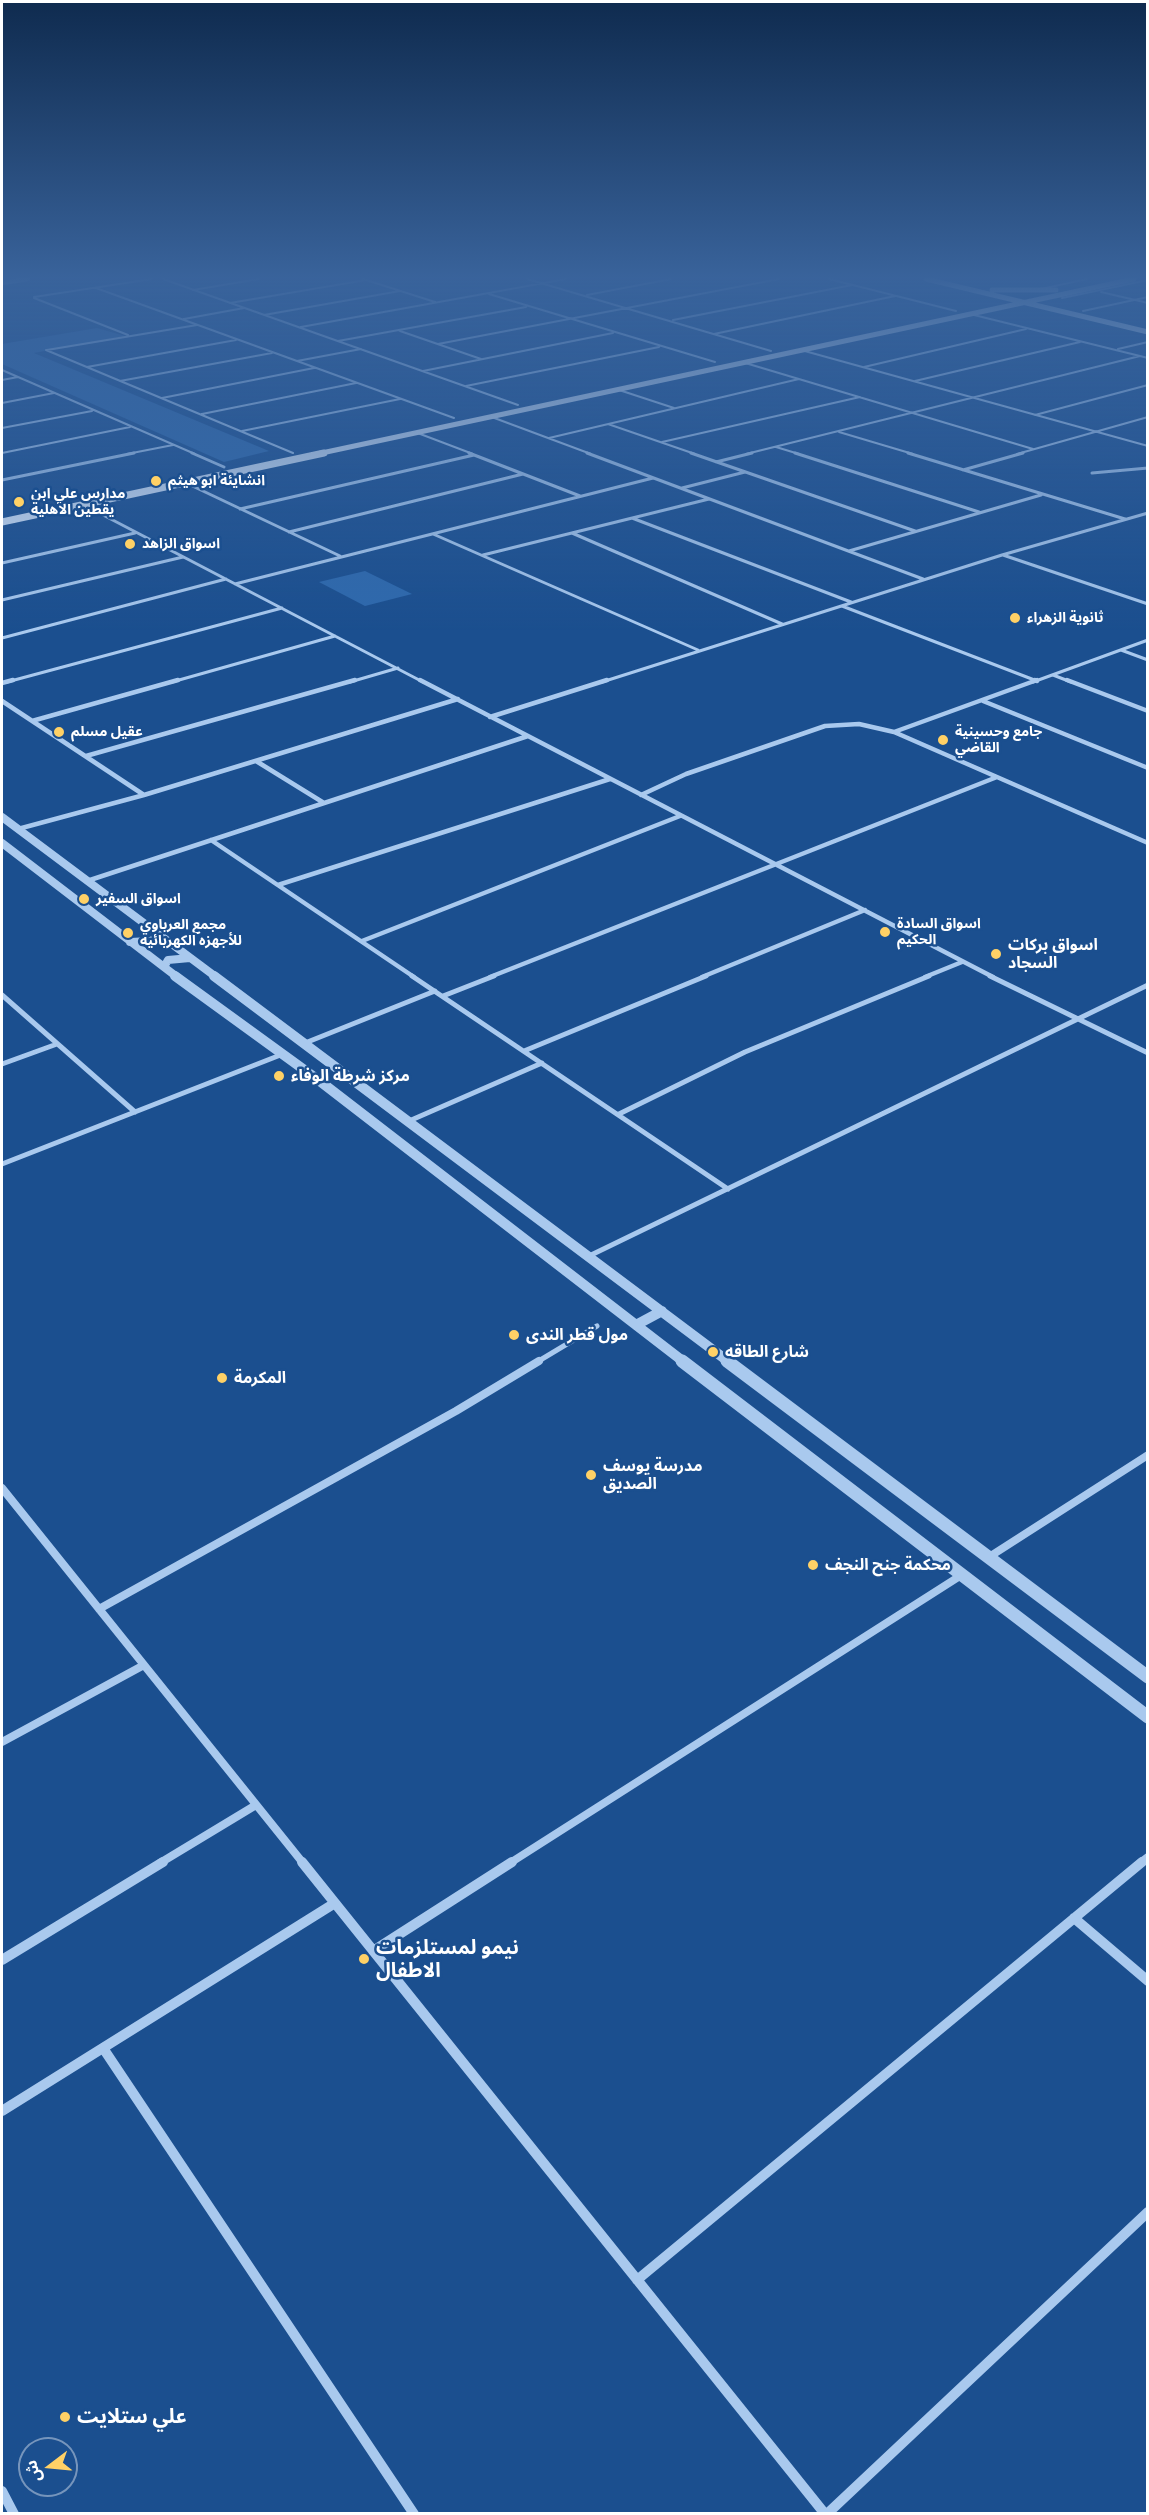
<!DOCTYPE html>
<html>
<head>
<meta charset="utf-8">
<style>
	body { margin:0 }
	#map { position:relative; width:1149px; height:2515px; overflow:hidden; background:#1b4f8f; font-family:"IBM Plex Sans","Noto Sans Arabic",sans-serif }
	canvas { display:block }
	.frame { position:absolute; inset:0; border:3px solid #fff; pointer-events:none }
	.north { position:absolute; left:18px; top:2437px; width:60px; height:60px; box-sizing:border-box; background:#1b4f8f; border:2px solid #7695bc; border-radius:50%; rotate:254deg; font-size:16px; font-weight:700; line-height:24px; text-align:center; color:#fff }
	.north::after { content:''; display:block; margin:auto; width:21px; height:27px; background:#ffd166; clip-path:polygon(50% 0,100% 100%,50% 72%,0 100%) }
</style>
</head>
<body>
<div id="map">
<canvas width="1149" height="2515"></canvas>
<div class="frame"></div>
<div class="north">ش</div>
</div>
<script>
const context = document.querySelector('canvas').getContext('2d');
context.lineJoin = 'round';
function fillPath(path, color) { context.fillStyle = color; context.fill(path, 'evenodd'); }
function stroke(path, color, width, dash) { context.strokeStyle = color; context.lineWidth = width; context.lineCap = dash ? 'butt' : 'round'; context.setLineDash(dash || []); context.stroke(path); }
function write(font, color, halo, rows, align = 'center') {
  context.font = font + ' "IBM Plex Sans","Noto Sans Arabic",sans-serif'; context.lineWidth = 5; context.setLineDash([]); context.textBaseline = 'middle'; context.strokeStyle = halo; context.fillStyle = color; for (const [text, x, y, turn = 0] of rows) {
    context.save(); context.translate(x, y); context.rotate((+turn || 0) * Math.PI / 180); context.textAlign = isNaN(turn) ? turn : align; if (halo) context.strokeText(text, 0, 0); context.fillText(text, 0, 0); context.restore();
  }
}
const green = new Path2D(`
	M97 328 125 336 34 353 269 451 224 462 2 364V344Z
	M365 571 412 594 365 606 319 582Z`);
const minorFar5 = new Path2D(`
	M163 279 518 405
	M363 279 435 302
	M527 279 771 351
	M829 279 956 311
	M96 288 454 418
	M1041 289 1087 279
	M193 290 259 279
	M1101 292 1148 303
	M489 294 715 362
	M587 295 671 279
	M34 297 152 279
	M34 298 128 335
	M1062 298 1148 280
	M230 303 366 280
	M1083 311 1148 297
	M970 314 1148 358
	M264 315 400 291
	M184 319 244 308
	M673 320 852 285
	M301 327 566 279
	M400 331 481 359
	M714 334 895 296
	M338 341 526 307
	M438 344 779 279
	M1118 349 1148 342
	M46 350 293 453
	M47 350 197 325
	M801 350 1148 446
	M297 361 361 349
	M742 362 1033 449
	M87 367 236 340
	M864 367 1026 329
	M2 370 195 454
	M423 371 613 333
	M2 380 18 377
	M120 381 272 353
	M915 381 1080 342
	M466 386 659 347
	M616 389 674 408
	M162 398 314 368
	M2 403 54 393
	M202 414 356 383
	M1035 415 1148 385
	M489 416 591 454
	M608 424 695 454
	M2 428 92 411
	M242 431 400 399
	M415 432 473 454
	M839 432 913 454
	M549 438 799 379
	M662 442 860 397
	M776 447 799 454
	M2 453 130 427
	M127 454 173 445
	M746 454 1140 356
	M1017 454 1148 417`);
const minorFar4 = new Path2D(`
	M192 453 224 467
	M469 453 580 496
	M587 453 923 579
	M691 453 915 531
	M795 453 979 512
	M908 453 1125 519
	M716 462 752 453
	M963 470 1023 453
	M1092 473 1148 468
	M2 480 134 453
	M184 482 340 556
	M682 488 745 472
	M82 504 423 682
	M240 509 474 455
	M632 518 851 602
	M289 532 523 474
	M572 533 782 624
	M433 534 698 650
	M849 551 1041 495
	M483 555 709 499
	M1003 555 1148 604
	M2 563 135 533
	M235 584 653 478
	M2 600 183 557
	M842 606 1037 681
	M2 638 226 579
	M1121 650 1148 660
	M1053 675 1071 682
	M7 682 282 608
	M172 682 335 636
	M350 682 398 668
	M602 682 1002 555 1148 513
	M1033 682 1148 640`);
const minorFar3 = new Path2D(`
	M420 680 993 977
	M1035 680 1037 681
	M1067 680 1148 711
	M2 683 13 680
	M2 701 144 795
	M983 701 1148 768
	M490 717 607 680
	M32 721 178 680
	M894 732 1037 680
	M86 756 355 680
	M256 761 324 803
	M641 795 686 774 825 726 859 724 894 732 1148 843
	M18 829 144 795 458 699
	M211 840 414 977
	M87 881 528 736
	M278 885 610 779
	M362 941 680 816
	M490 977 997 777
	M702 977 865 910
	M925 977 962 962`);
const minorFar2 = new Path2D(`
	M412 976 728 1189
	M990 976 1148 1053
	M2 995 135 1112
	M443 996 494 976
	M305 1043 435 991
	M524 1051 706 976
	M2 1064 57 1044
	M619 1114 745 1052 929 976
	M409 1121 542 1063
	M2 1164 283 1054
	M589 1256 1148 985
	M537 1362 597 1326`);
const minorFar1 = new Path2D(`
	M2 1488 303 1863
	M989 1557 1148 1455
	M99 1609 456 1411 539 1361
	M2 1742 144 1665
	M160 1863 256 1805
	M510 1863 960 1576
	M1140 1863 1148 1857`);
const minor = new Path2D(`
	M302 1862 825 2514
	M1074 1918 1148 1981
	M373 1951 512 1862
	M2 1960 163 1862
	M103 2048 414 2514
	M2 2111 335 1903
	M637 2280 1142 1862
	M2 2491 14 2514
	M827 2514 1148 2212`);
const tertiaryFar3 = new Path2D(`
	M2 283 28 279`);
const tertiaryFar2 = new Path2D(`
	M2 817 216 977
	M2 843 177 977
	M130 942 151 941 161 935
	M164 967 168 960 190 958`);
const tertiaryFar1 = new Path2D(`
	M175 976 321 1082 684 1362
	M214 976 729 1362
	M636 1325 662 1311`);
const tertiary = new Path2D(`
	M682 1361 1148 1717
	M727 1361 1148 1677`);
const secondaryFar1 = new Path2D(`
	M926 279 1148 332
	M992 290H1056
	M317 454 1134 279`);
const secondary = new Path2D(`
	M2 522 324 453`);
const markers = [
	[156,481,6,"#ffd166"],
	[19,502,6,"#ffd166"],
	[130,544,6,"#ffd166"],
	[1015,618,6,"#ffd166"],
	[59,732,6,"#ffd166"],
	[943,740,6,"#ffd166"],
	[84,899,6,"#ffd166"],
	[885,932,6,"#ffd166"],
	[128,933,6,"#ffd166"],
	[996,954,6,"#ffd166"],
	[279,1076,6,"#ffd166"],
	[514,1335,6,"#ffd166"],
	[713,1352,6,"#ffd166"],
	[222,1378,6,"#ffd166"],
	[591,1475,6,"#ffd166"],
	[813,1565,6,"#ffd166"],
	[364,1959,6,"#ffd166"],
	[65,2417,6,"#ffd166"]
];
const farPoinames = [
	["انشايئة ابو هيثم",168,481],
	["مدارس علي ابن",31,494],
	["يقطين الاهلية",31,510],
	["اسواق الزاهد",142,544],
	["ثانوية الزهراء",1027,618],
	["عقيل مسلم",71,732],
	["جامع وحسينية",955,732],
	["القاضي",955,748],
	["اسواق السفير",96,899],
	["اسواق السادة",897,924],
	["الحكيم",897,940],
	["مجمع العرباوي",140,925],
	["للأجهزه الكهربائيه",140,941]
];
const poiNames = [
	["اسواق بركات",1008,945],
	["السجاد",1008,963],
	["مركز شرطة الوفاء",291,1076],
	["مول قطر الندى",526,1335],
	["شارع الطاقه",725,1352],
	["المكرمة",234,1378],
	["مدرسة يوسف",603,1466],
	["الصديق",603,1484],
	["محكمة جنح النجف",825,1565]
];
const nearPoinames = [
	["نيمو لمستلزمات",376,1948],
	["الاطفال",376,1971],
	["علي ستلايت",77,2417]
];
fillPath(green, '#2e69ad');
stroke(minorFar5, '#a9c9ee', 2);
stroke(minorFar4, '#a9c9ee', 3);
stroke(minorFar3, '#a9c9ee', 4.5);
stroke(minorFar2, '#a9c9ee', 5);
stroke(minorFar1, '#a9c9ee', 8);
stroke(minor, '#a9c9ee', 10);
stroke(tertiaryFar3, '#a9c9ee', 4.5);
stroke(tertiaryFar2, '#a9c9ee', 8);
stroke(tertiaryFar1, '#a9c9ee', 10);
stroke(tertiary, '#a9c9ee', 13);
stroke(secondaryFar1, '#d6e6fa', 5);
stroke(secondary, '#d6e6fa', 7);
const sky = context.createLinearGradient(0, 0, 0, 631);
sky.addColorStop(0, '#0f2b4f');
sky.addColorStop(0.44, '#39639b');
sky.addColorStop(1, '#39639b00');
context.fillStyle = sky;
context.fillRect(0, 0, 1149, 631);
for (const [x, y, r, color] of markers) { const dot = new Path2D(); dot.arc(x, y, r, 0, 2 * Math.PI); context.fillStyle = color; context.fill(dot); stroke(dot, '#1b4f8f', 2); }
write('bold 14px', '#fff', '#1b4f8f', farPoinames, 'left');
write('bold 16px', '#fff', '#1b4f8f', poiNames, 'left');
write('bold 20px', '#fff', '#1b4f8f', nearPoinames, 'left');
</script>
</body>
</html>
